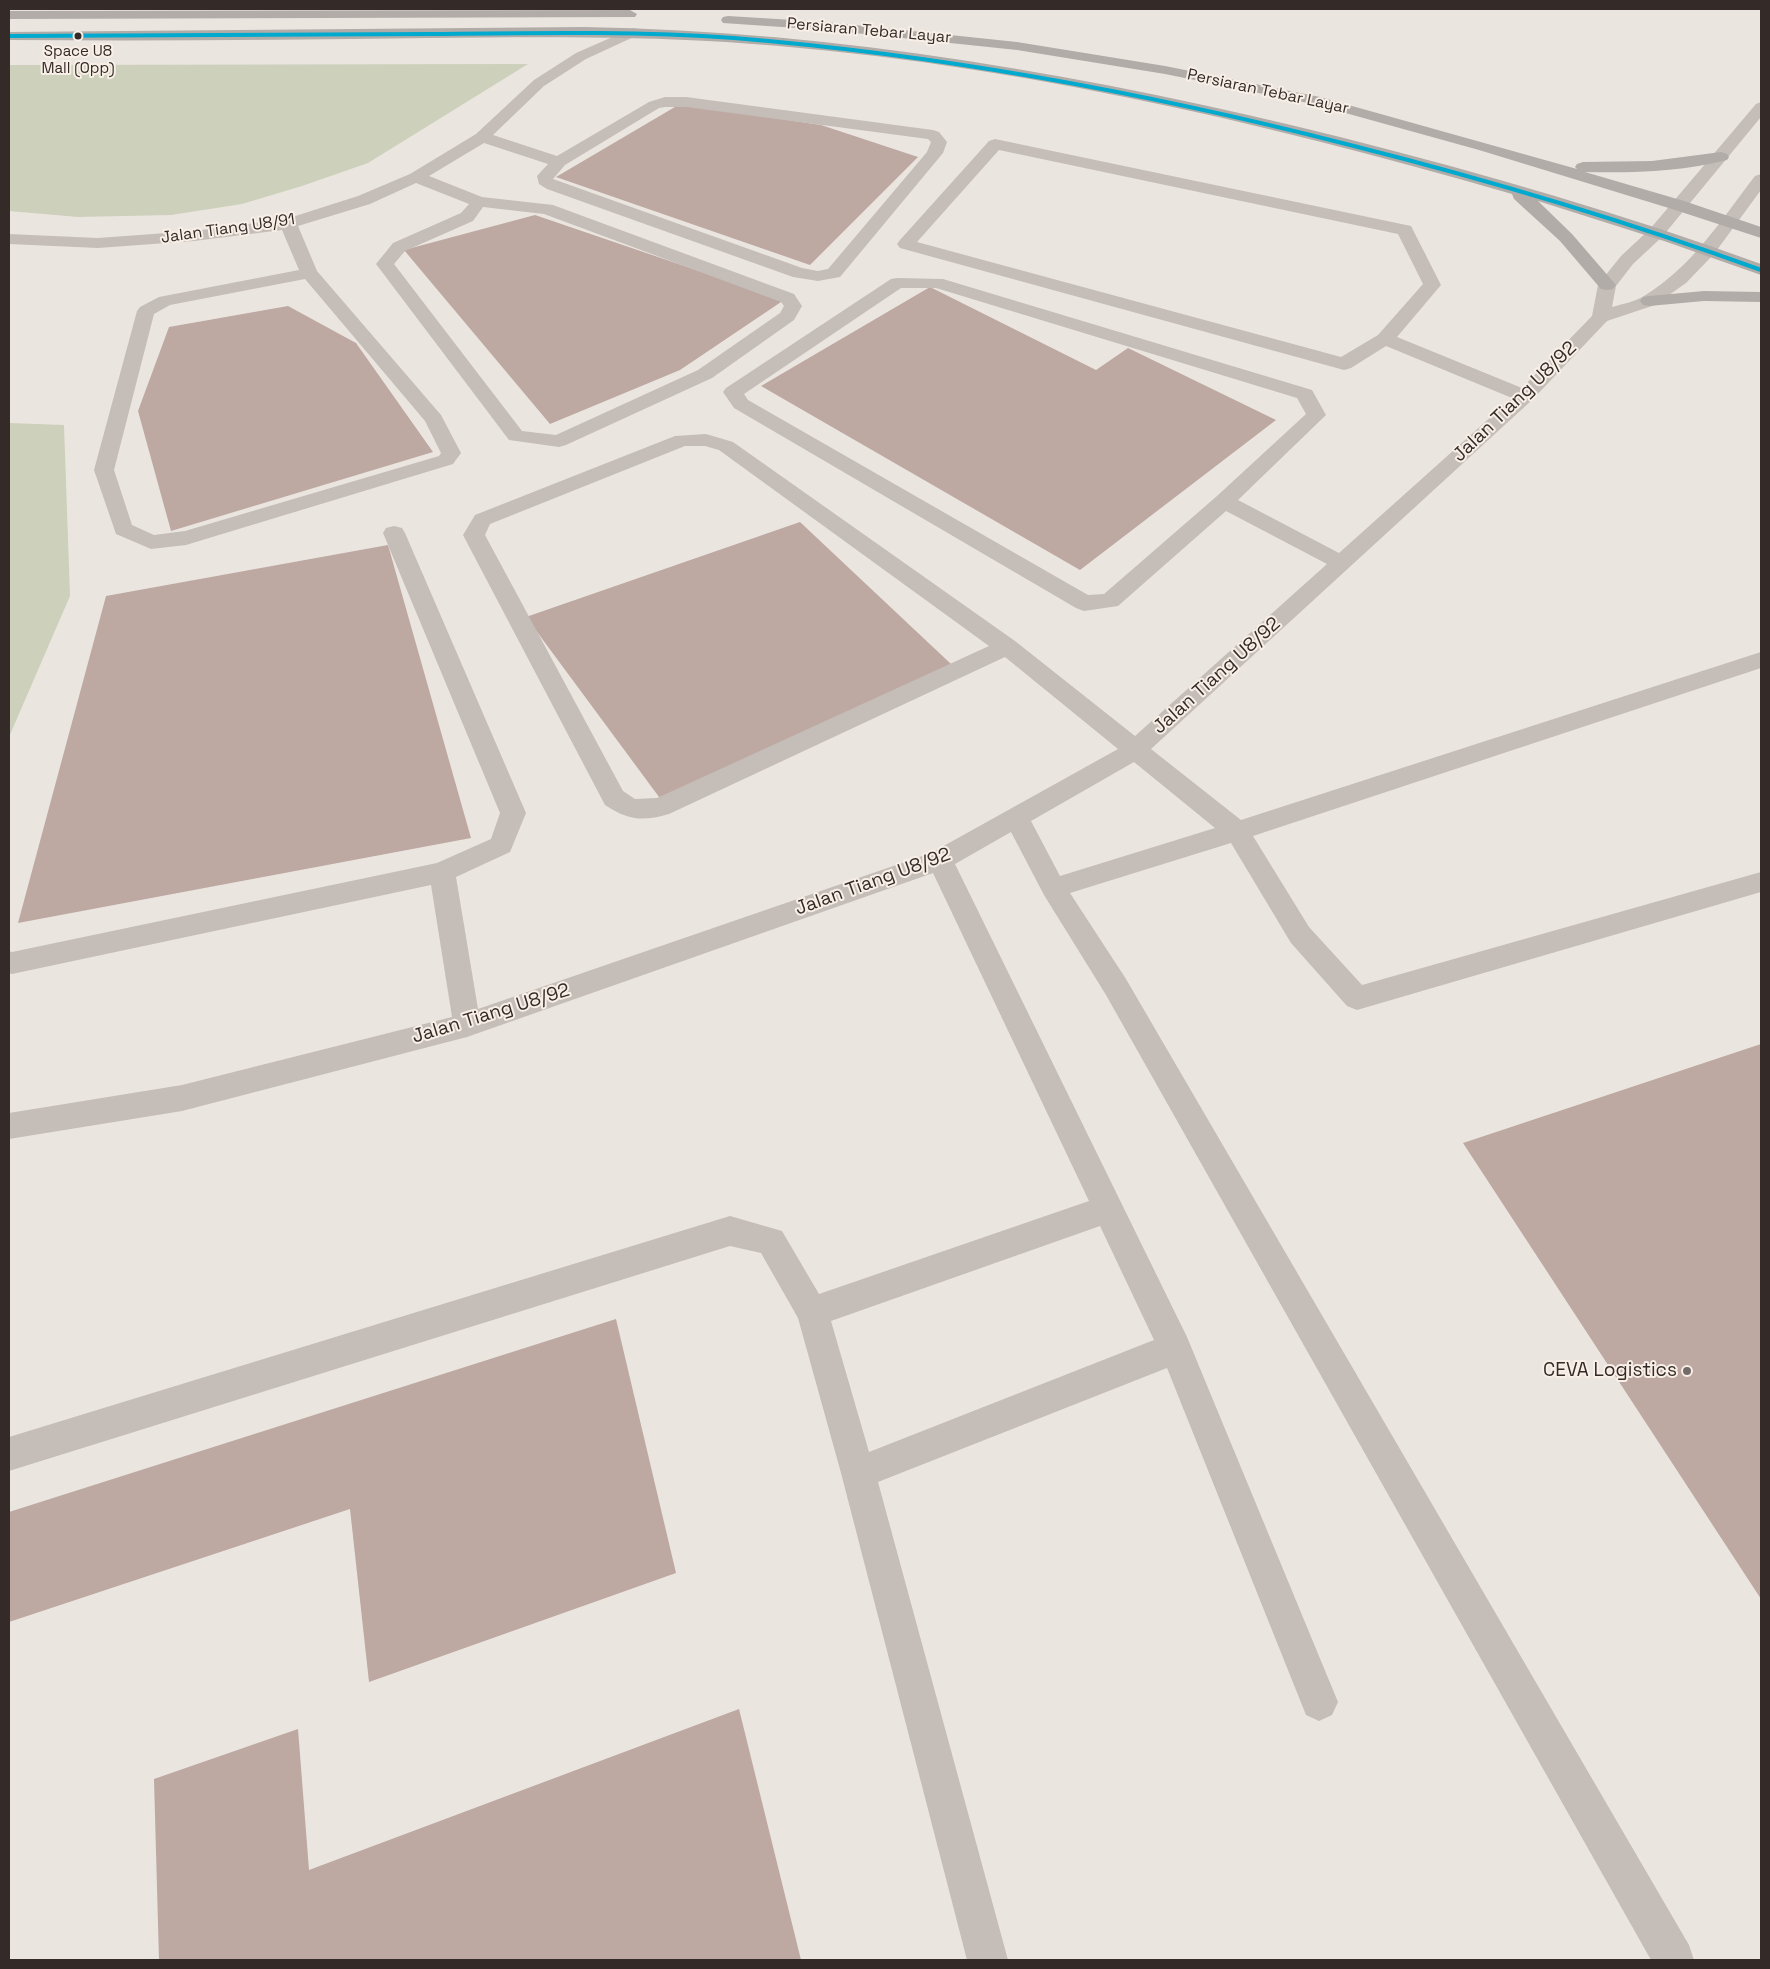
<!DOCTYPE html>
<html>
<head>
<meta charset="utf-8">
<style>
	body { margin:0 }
	#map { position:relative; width:1770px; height:1969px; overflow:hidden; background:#ebe5e0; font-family:"Space Grotesk",sans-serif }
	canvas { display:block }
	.frame { position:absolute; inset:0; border:10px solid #342a27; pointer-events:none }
</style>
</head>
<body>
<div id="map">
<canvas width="1770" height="1969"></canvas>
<div class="frame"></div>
</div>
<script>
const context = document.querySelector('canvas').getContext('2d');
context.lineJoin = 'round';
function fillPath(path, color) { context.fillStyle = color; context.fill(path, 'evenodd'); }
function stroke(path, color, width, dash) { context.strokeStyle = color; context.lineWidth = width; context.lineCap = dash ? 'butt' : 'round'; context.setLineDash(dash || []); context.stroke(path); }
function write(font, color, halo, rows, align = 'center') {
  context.font = font + ' "Space Grotesk",sans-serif'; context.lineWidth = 4; context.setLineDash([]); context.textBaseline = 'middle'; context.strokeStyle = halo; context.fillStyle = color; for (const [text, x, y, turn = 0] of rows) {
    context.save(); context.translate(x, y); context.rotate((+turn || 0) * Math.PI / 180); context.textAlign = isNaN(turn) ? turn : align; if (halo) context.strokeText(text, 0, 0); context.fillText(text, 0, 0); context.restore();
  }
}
const green = new Path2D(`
	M528 64 368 163 302 186 242 204 171 215 78 217 9 211V65Z
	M9 423 64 425 70 596 9 737Z`);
const building = new Path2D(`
	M680 104 821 125 918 157 810 265 556 177Z
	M535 215 784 300 680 370 550 424 404 250Z
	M930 287 1096 370 1128 348 1276 420 1080 570 761 386Z
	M288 306 356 343 433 452 171 531 138 411 169 327Z
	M800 522 951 664 662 801 526 617Z
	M388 545 471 838 18 923 106 596Z
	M1761 1044V1599L1463 1143Z
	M616 1319 676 1573 369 1682 350 1509 9 1622V1512Z
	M739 1709 801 1960H159L154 1779 298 1729 309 1870Z`);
const minor = new Path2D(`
	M633 28 638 29 640 32 638 35 586 59 544 86 493 135 557 156 649 102 665 97H686L933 130 939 132 947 142 943 153 840 277 818 281 793 277 547 189 539 184 537 176 548 164 484 143 429 176 482 197 553 205 794 294 802 306 794 320 712 378 566 445 559 447 509 440 376 264 393 243 461 213 469 204 416 183 370 204 298 226 317 271 441 415 461 453 453 464 186 545 151 549 116 534 94 470 137 311 140 307 159 297 299 270 282 230 194 241 98 248 9 244V234L98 238 194 231 286 219 358 196 410 174 476 134 534 80 576 53ZM665 107H686L928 139 931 142 927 152 828 269 818 271 802 268 553 179 565 165 659 108ZM483 207 544 214 781 302 784 306 780 313 698 370 556 435 522 431 394 264 405 251 473 221ZM305 279 425 421 441 453 439 456 185 531 154 535 132 525 114 470 154 314 170 305Z
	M1761 102V117L1662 237 1633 264 1616 286 1612 307C1622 304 1635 302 1644 296 1692 267 1722 219 1755 176L1761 174V190L1714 254 1686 283 1655 305 1607 321 1532 400 1151 749 1241 820 1761 652V668L1253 836 1309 927 1362 985 1761 872V892L1357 1010 1347 1006 1291 943 1231 843 1070 893 1126 979 1689 1945 1694 1960H1651L1106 995 1044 895 1011 832 955 864 1187 1337 1338 1702 1332 1715 1319 1721 1306 1715 1167 1368 878 1482 1008 1960H967L841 1473 798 1318 761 1253 730 1246 9 1471V1437L730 1216 782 1231 819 1294 1089 1201 933 873 467 1037 182 1111 9 1139V1113L182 1085 452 1017 431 885 12 974 9 973V951L12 952 437 863 491 839 500 813 383 533 386 528 394 526 402 528 405 533 526 813 510 852 456 877 478 1009 931 853 1118 749 1005 657 669 814C642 822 628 820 605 805L463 535 475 515 675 436 706 434 733 442 1015 641 1135 736 1327 564 1226 511 1118 606 1084 611 1076 608 734 408 723 392 726 388 891 279 897 278 943 279 1312 390 1326 415 1238 500 1339 553 1512 398 1386 346 1351 368 1344 370 900 248 897 244 900 240 989 141 995 139 1411 226 1441 285 1397 337 1522 388 1592 316 1598 285 1601 281 1621 256 1650 229 1756 104ZM999 150 1398 234 1423 284 1378 335 1341 357 917 242ZM901 288H936L1297 398 1306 414 1217 496 1104 594 1088 595 748 400 744 394ZM685 446H705L719 450 989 646 657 798 635 799 623 791 485 535 490 524ZM1134 762 1215 828 1060 876 1031 821ZM1100 1226 1154 1340 869 1452 831 1321Z`);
const major = new Path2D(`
	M630 10 637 14 635 17 9 19V11Z
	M728 16 826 22 1017 42 1165 66 1320 97 1577 169 1575 167 1577 164 1583 162 1652 161 1721 152 1727 154 1729 157 1727 160C1681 172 1632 173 1585 172L1684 201 1761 227V238L1672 209 1479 150 1313 104 1165 74 1017 50 826 30 723 23 721 20 723 17Z
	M584 27C840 31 1095 76 1344 138 1485 174 1624 214 1761 264V275L1664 241 1538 201 1572 234 1616 285 1613 289 1607 290 1601 289 1560 241 1514 199 1512 194C1257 120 993 59 726 42 626 36 529 37 429 38 289 40 149 41 9 40V32Z
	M1704 291 1761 292V302L1704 301 1649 306 1643 305 1640 301 1643 297 1649 296Z`);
const bus1 = new Path2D(`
	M9 36C149 36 289 36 430 34 531 33 632 31 734 38 942 55 1148 93 1350 145 1489 180 1626 221 1761 270`);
const markers = [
	[78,36,4.5,"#342a27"],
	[1687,1371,5,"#746b68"]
];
const farBusnames = [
	["Space U8",78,52],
	["Mall (Opp)",78,69]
];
const farStreetnames = [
	["Persiaran Tebar Layar",869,31,5],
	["Persiaran Tebar Layar",1268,92,12],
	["Jalan Tiang U8/91",228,229,-8]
];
const streetNames = [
	["Jalan Tiang U8/92",1515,402,-44],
	["Jalan Tiang U8/92",1217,676,-42],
	["Jalan Tiang U8/92",873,882,-20],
	["Jalan Tiang U8/92",491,1014,-17]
];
const poiNames = [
	["CEVA Logistics",1677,1371]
];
fillPath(green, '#cdd0bb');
fillPath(building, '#bda8a2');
fillPath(minor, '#c4bdb8');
fillPath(major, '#b2aca8');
stroke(bus1, '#00a9ce', 4);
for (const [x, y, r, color] of markers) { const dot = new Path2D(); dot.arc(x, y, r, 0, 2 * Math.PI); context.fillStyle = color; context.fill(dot); stroke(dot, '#f8efe7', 2); }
write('15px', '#342a27', '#f8efe7', farBusnames);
write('16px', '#342a27', '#f8efe7', farStreetnames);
write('19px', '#342a27', '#f8efe7', streetNames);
write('19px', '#342a27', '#f8efe7', poiNames, 'right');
</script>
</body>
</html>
